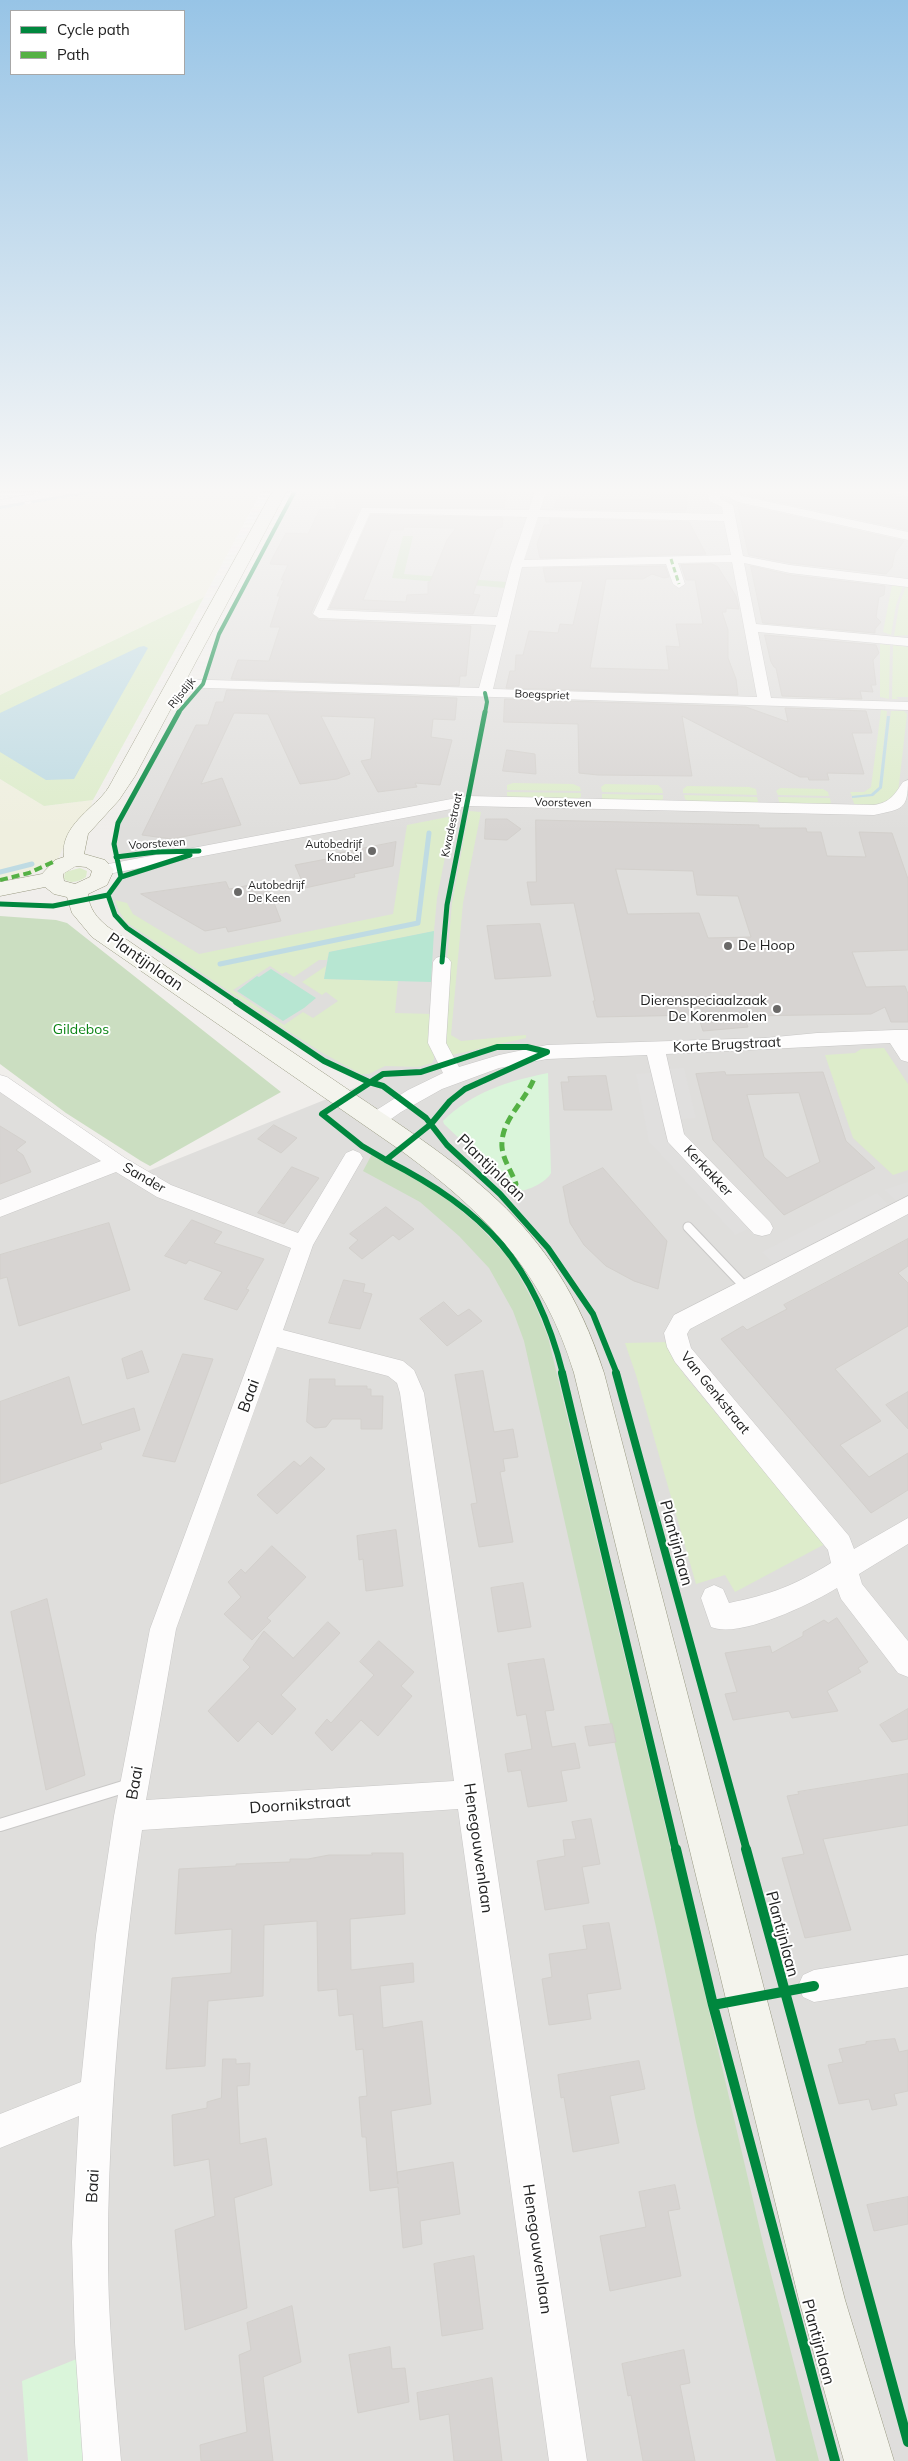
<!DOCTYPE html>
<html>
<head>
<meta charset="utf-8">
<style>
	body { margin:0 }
	#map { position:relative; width:908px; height:2461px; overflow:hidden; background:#f0eeeb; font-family:Mulish,sans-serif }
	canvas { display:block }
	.legend { position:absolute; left:10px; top:10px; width:175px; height:65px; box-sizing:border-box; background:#fff; border:1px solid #a7a7a7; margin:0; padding:6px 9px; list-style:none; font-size:15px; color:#222 }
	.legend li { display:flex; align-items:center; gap:10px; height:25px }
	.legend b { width:25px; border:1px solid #a7a7a7 }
</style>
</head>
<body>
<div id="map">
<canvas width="908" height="2461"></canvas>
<ul class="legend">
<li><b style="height:6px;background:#00873e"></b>Cycle path</li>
<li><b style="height:6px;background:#55b145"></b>Path</li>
</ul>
</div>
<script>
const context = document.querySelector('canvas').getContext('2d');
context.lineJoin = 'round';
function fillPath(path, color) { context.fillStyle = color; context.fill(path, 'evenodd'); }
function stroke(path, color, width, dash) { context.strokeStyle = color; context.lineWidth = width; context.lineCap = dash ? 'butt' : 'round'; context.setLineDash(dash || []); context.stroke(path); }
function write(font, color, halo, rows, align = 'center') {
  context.font = font + ' Mulish,sans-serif'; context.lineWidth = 4; context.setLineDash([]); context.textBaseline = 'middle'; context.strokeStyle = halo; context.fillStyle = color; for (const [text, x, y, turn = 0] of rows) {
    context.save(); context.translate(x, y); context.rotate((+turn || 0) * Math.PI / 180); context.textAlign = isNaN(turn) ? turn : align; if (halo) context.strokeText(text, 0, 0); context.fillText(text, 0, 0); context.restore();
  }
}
const residential = new Path2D(`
	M297 487H908V2461H0V1082L138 1175 369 1082 324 1061 127 928 115 915 108 895 121 877 113 847 114 834 118 823 175 717 203 684 219 634Z`);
const farmland = new Path2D(`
	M123 487H264L204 597 0 695V509Z
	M0 779 44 806 93 800 89 812 65 843 59 857 53 862 32 874 0 881Z`);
const grass = new Path2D(`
	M892 585 903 586 896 605 891 635 883 632Z
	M906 586H908V635L894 636 899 605Z
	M204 597 93 800 44 806 0 779V695Z
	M880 644 890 645 889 699 880 697Z
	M893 645 908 647V697H896L899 699H892Z
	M881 710 887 711 879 787 871 794 852 796 850 792H864L871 787Z
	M891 711H904L907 714 898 793 881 806H855L852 798 873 796 882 788Z
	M513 783 573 784 580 787 581 791 507 790V785Z
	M605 784 658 785 662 789 663 793 602 792 601 787Z
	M687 786 749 787 756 789 757 795 683 793V789Z
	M780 788 823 789 828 792 829 796 778 795 776 791Z
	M507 792 581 793V797L574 800 514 798 507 796Z
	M602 794 663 795V799L659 802 607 800 602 799Z
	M684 795 757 797 758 802 753 804 689 802 685 799Z
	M778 797 830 798 831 803 828 805 785 804 779 802Z
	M469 811 481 812 463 903 451 1035 461 1041 526 1035V1038L452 1055 445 1044 446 972 452 903Z
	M453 816 437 898 434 931 329 952 327 960H319L294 977 286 972 282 974 270 966 233 990 284 1025 303 1012 313 1018 338 1001 326 992 322 995 302 982 326 966 324 979 398 981 395 1013 433 1014 434 1059 432 1063 418 1067 385 1066 369 1074H361L321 1052 282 1027 126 922 119 911 115 900 127 903 133 914 199 954 393 914 407 825Z
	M80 868 87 871 86 877C79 882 71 884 64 879L65 872Z
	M884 1048 908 1084V1170L893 1175 853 1138 825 1055 855 1053 861 1049Z
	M670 1342 673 1356 685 1376 825 1544 735 1592 725 1575 696 1584 636 1375 625 1343Z`);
const forest = new Path2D(`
	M403 536H413L404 574 506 582 505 588 392 578Z
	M0 916 56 920 67 923 281 1092 150 1166 141 1161 66 1113 0 1064Z
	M372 1154 435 1189 477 1224 510 1259 535 1305 548 1337 688 1921 763 2243 819 2461H776L696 2122 656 1927 524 1341 513 1311 489 1268 459 1236 420 1202 363 1171Z`);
const park = new Path2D(`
	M548 1073 551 1173C546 1183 524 1193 514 1191L444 1124 443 1121C472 1092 508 1081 548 1073Z
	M79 2358 88 2461H28L22 2381Z`);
const pitch = new Path2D(`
	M434 931 431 982 324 979 329 952Z
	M271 969 316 998 304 1008 283 1021 237 991 257 976 259 977Z`);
const parking = new Path2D(`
	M684 1068 696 1118 680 1119 669 1069Z
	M652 1073 666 1138 750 1228 735 1235 649 1142 636 1074Z
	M908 1182V1197L896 1201 884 1190Z
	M877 1193 888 1204 774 1264 762 1252Z`);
const water = new Path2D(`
	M144 646 148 648 74 779 46 780 0 752V713L139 647Z
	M887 716H890L882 788 873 796 852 798V796L871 794 879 787Z`);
const streamFar1 = new Path2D(`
	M33 501 115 487
	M0 507 23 503`);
const stream = new Path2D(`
	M0 872 32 864
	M220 964 418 923 429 833`);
const building = new Path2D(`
	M506 487 504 508 360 507 311 613 319 620 471 626 466 676H460L459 686 231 679 238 660 269 661 280 627H270L280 596H277L284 580H281L288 565 270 564 272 559 286 533 308 534 320 509 337 510 334 494 376 491 403 493V495L448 496 457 495 458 488Z
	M670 487H687L686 511 554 508 557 498 640 500 652 498V490L669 491Z
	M735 487H845L908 499V530L743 494 735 490Z
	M738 504 904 541 895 553 892 567 886 574 790 563 749 555Z
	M371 515 503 518 502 527 496 529 473 594 480 595 473 614 330 608ZM404 527 456 528 447 540 430 582H428V594L407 595 406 602 363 600 391 530H403Z
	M550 519 689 522 706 554 540 558 537 544 544 525H550Z
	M712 564 718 567 736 596 739 609 726 608V612H722L728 630V658L736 679 738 695 506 688 510 671H515L516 655H523L529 631 558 633 560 624 573 625 583 581 546 582 543 568 665 566 669 577 664 578 652 574 643 579H606L590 668 669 670 666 646 680 647 676 624H703L695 580H686L681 565Z
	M751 566 790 575 885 586 884 595 879 597 876 617 881 622 875 629V633L763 623Z
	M765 635 876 645 879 653 873 660 876 685H871L873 692 860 691 862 699 782 696 776 668 774 667 771 662Z
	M227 690 457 698 455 720 433 719 431 737 452 740 440 785 415 783 417 787 378 792 361 761 371 759 375 718 321 716 350 774 337 779 300 784 268 714 234 713 201 784 222 778 241 825 172 839 142 835 196 725H208L216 702H223Z
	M505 699 746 707 788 722 785 708 866 711 872 733H852L864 774 827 773 829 780H809L808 777H800L682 716 692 776 598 775 579 773 578 724 504 722Z
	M507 750 535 754 536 774 503 771Z
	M486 819H507L521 829 507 840 485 839Z
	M536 820 759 825V828H806L807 832H821L827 856 866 857 859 832 892 833 908 879V950L852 952 866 987 905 986 908 994V1022H891L885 1007 871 1014 743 1016 748 1027 703 1031 698 1015 597 1017 593 1001H595L574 903 531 905 527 882H536ZM616 869 693 871 697 895 738 896 751 937 708 938 699 913 628 914Z
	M396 842 393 866 354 874 355 877 305 888 295 865 332 858 330 855Z
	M226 882 229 889 266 882 281 921 228 932 226 927 205 931 141 894Z
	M540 924 551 976 495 979 487 926Z
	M725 1072 726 1075 823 1072 846 1141 875 1168 784 1215 713 1140 696 1074ZM799 1093 820 1162 787 1178 764 1157 747 1095Z
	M606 1076 612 1110H564L561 1082H569L568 1077Z
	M274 1125 297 1138 281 1153 258 1139Z
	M0 1126 26 1142 16 1150 23 1155 31 1172 0 1184Z
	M292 1167 319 1178 284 1224 258 1213Z
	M603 1168 667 1241 658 1289 634 1281 606 1266 584 1245 570 1223 563 1187Z
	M386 1207 414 1229 399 1240 393 1235 362 1259 349 1248 358 1240 350 1234Z
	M192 1220 222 1232 214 1243 264 1259 246 1289 249 1290 237 1310 204 1299 222 1272 189 1260 186 1264 165 1256Z
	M109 1223 130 1290 19 1326 7 1277 0 1279V1255Z
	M908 1239V1266L898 1273 908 1283V1326L835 1369 881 1421 840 1445 869 1477 908 1453V1490L871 1513 721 1339 743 1326 747 1330 787 1309 784 1305Z
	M344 1280 365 1284 363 1292 372 1294 360 1329 329 1323Z
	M444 1302 458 1316 469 1309 482 1321 447 1346 420 1319Z
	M142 1351 149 1372 127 1379 122 1359Z
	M183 1354 213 1359 175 1462 143 1456Z
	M483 1371 494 1432 513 1429 518 1457 503 1459 505 1471 500 1472 513 1542 479 1547 471 1504 477 1503 455 1375Z
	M69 1377 82 1425 134 1408 140 1430 100 1443 102 1449 0 1484V1402Z
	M310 1379H335V1386H367V1389H371V1396H383L382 1429H361V1419H332L326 1427 315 1428 307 1422Z
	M908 1392V1429L886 1405Z
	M311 1457 325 1469 277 1514 257 1495 294 1461 300 1466Z
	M396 1530 403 1586 366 1591 363 1559 359 1560 357 1536Z
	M272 1546 306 1577 267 1618 271 1621 252 1640 224 1614 241 1597 228 1582 241 1569 245 1573Z
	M523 1583 531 1627 498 1632 491 1588Z
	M47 1599 85 1775 46 1790 11 1612Z
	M837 1618 868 1662 858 1668 861 1672 827 1691 838 1711 792 1718 789 1711 733 1720 725 1694 737 1692 725 1653 770 1646 772 1653 803 1636V1632L824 1620 828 1623Z
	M328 1622 340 1633 281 1695 296 1709 272 1735 258 1721 238 1742 208 1711 250 1667 243 1660 264 1631 293 1658Z
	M379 1641 414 1672 401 1686 412 1696 378 1736 361 1720 332 1751 315 1733 327 1719 331 1723 374 1675 360 1662Z
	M544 1659 554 1710 545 1711 552 1747 575 1743 580 1768 561 1771 567 1801 528 1807 521 1770 508 1772 505 1754 532 1749 526 1714 517 1716 508 1664Z
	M908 1709V1739L892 1742 880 1725Z
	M612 1724 616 1742 589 1746 585 1727Z
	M908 1774V1825L823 1839 851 1930 805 1938 782 1858 804 1854 787 1796 799 1794 798 1792Z
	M591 1819 600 1864 582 1867 589 1903 545 1910 537 1861 565 1856 563 1840 576 1839 572 1822Z
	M372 1853H403L405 1914 350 1919 351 1970 413 1963 414 1982 380 1986 383 2028 422 2021 431 2104 391 2111 398 2184 397 2172 453 2162 460 2214 420 2221 422 2244 403 2248 398 2187 370 2191 366 2137H362L359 2097 367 2096 363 2049 356 2050 353 2014 339 2016 337 1989 318 1991 317 1921 264 1925 263 1996 208 2001 205 2066 166 2069 172 1978 231 1973 232 1929 175 1934 179 1869 236 1866V1864L290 1862V1859H308L329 1855H372Z
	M609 1923 621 1989 587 1994 591 2019 549 2025 542 1979 552 1977 549 1954 587 1949 583 1926Z
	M895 2039 899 2052 908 2050V2091L894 2094 897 2105 872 2110 869 2099 839 2104 828 2065 843 2062 839 2049 866 2044V2042Z
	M223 2059H236V2064L250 2063 249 2085 237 2086 240 2144 266 2138 272 2185 234 2198 247 2308 185 2330 175 2230 215 2216 209 2159 174 2166 172 2115 207 2108V2102L221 2098Z
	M639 2061 645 2089 610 2096 619 2143 573 2152 564 2097 561 2098 558 2075Z
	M675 2185 680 2209 668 2211 681 2276 610 2291 600 2236 646 2227 639 2192Z
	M908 2197V2224L874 2231 867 2205Z
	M474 2256 483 2329 442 2336 434 2264Z
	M292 2306 301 2362 263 2377 273 2461H201L200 2445 247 2432 239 2355 251 2350 247 2323Z
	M390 2347 392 2369 405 2368 409 2402 358 2413 349 2355Z
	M684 2350 690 2383 680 2385 695 2461H643L631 2395 628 2396 622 2364Z
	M492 2378 502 2461H454L449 2414 420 2420 417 2393Z`);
const serviceFar1 = new Path2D(`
	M688 1227 746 1288`);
const service = new Path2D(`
	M0 1825 133 1784`);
const minor = new Path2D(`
	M72 487H98L93 490 0 506V500Z
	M536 487H547L540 510 723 514 722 507 709 501 708 493C720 483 730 489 742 496L908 532V540L738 502 723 494 720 495V499L733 505 743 556 790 565 908 579V587L790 573 744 563 756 624 908 638V646L758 632 771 698 908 702V710L177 687 170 683 177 679 479 688 496 625 319 618 313 614 362 508 529 510ZM370 513 527 517 511 564 497 617 327 610ZM538 517 724 521 731 555 524 560ZM732 562 757 697 493 689 522 567 666 564 673 584 679 588 685 584 678 563Z
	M873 487 908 490V496L874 489Z
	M908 780C908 810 902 809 874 815L467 806 103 875 97 873 95 870 97 867 103 865 467 796 874 805C891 802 894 795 903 782Z
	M442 956 448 958 451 962 446 1043 459 1067 499 1055 547 1045 765 1038 817 1033 895 1030H908V1062L901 1060 890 1043 666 1054 684 1134 770 1222 773 1228 770 1234 762 1236 754 1234 668 1142 647 1055 547 1059 499 1068 442 1089 401 1112 381 1126 374 1128 367 1126 364 1121 367 1116 408 1090 443 1073 428 1043 433 962 436 958Z
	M0 1075 7 1077 125 1158 171 1185 298 1233 346 1153 353 1150 360 1153 363 1158 313 1245 283 1330 403 1361 414 1370 424 1393 587 2461H549L458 1809 142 1830C122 1966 109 2104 108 2242 107 2315 115 2388 121 2461H83L75 2343 72 2242 79 2116 0 2148V2114L81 2082 96 1935 114 1816 150 1629 291 1248 157 1197 116 1172 0 1217V1200L101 1161 0 1092ZM277 1347 388 1376 397 1383 400 1393 454 1781 146 1800 176 1629Z
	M908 1196V1214L690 1329 687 1334 691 1348 849 1536 854 1549 908 1518V1544L859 1574 862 1584 908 1641V1677L898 1673 841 1599 837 1588C811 1604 739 1639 711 1627L701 1598 705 1589 714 1585 723 1589 729 1603C772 1594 793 1586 831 1563L828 1550 675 1362 667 1347 664 1333 674 1315Z
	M908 1955V1987L814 2002 803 1997 798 1986 803 1975 814 1970Z`);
const secondary = new Path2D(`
	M275 487H289L135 776 119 800 88 834 84 854 105 860 114 870 107 885 88 894C89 909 97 918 108 927 183 978 258 1029 334 1080 461 1167 554 1217 604 1373L845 2300 894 2461H844L799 2300 574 1373C544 1273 486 1213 403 1152L92 937 72 913 67 897 54 894 45 887 0 896V882L42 874 55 860 64 857C60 830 86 813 102 796 108 790 111 783 115 776ZM76 866 86 867 92 871 90 877 75 884 64 881 63 874Z`);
const quietFar2 = new Path2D(`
	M671 559 679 584`);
const quietFar1 = new Path2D(`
	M0 880 29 873 53 862`);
const quiet = new Path2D(`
	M512 1189 516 1184C512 1172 503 1160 502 1147 500 1120 527 1100 535 1076`);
const cyclewayFar4 = new Path2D(`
	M178 713 203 684 219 634 297 487
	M485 713 487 702 485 693`);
const cyclewayFar3 = new Path2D(`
	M116 857 156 852 199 851
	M121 877 190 855
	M108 895 115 915 127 928 238 1003
	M108 895 121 877 114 844 118 823 179 712
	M0 904 53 906 108 895
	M442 962 447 905 485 712`);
const cyclewayFar2 = new Path2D(`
	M236 1002 324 1061 369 1082 383 1086 426 1118 447 1145 500 1194 548 1248 593 1314 617 1374
	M497 1047H527L547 1052 465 1089 450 1101 431 1124 386 1160 362 1146 322 1114 383 1074 421 1072Z
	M386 1160C486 1211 535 1263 563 1374`);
const cyclewayFar1 = new Path2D(`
	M562 1373 676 1851
	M616 1373 747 1851`);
const cycleway = new Path2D(`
	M676 1849 713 2005 835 2461
	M746 1849 908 2442
	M713 2005 814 1986`);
const markers = [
	[372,851,5,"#6a6968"],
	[238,892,5,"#6a6968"],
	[728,946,5,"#6a6968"],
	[777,1009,5,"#6a6968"]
];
const farStreetnames = [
	["Rijsdijk",182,693,-51],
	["Boegspriet",542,695,2],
	["Voorsteven",563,803,1],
	["Kwadestraat",452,825,-78],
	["Voorsteven",157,844,-4]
];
const farPoinames = [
	["Autobedrijf",362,845],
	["Knobel",362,858],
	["Autobedrijf",248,886,"left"],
	["De Keen",248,899,"left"]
];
const poiNames = [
	["De Hoop",738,946],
	["Dierenspeciaalzaak",767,1001,"right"],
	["De Korenmolen",767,1017,"right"]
];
const parkNames = [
	["Gildebos",81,1030]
];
const streetNames = [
	["Korte Brugstraat",727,1045,-3],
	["Kerkakker",708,1171,47],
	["Sander",144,1178,30],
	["Van Genkstraat",715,1393,51]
];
const nearStreetnames = [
	["Plantijnlaan",145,962,35],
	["Plantijnlaan",491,1168,44],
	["Baai",249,1396,-70],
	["Plantijnlaan",676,1543,75],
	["Baai",135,1783,-80],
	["Doornikstraat",300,1805,-4],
	["Henegouwenlaan",478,1848,82],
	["Plantijnlaan",782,1934,75],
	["Baai",93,2186,-87],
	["Henegouwenlaan",537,2249,82],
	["Plantijnlaan",818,2342,75]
];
fillPath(residential, '#dfdedc');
fillPath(farmland, '#efefdf');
fillPath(grass, '#ddeccb');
fillPath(forest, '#cbdec1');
fillPath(park, '#daf5da');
fillPath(pitch, '#b7e6d2');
fillPath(parking, '#e0dfde');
fillPath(water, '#bfdbe3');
stroke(streamFar1, '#bfdbe3', 4);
stroke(stream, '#bfdbe3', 5);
fillPath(building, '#d7d4d2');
stroke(building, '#d3d0cc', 1);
stroke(serviceFar1, '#c9c8c7', 11);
stroke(service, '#c9c8c7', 14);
stroke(minor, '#c9c8c7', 1);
stroke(secondary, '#999a82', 1);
stroke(serviceFar1, '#fdfcfc', 9);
stroke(service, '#fdfcfc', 12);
fillPath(minor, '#fdfcfc');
fillPath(secondary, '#f4f4ed');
stroke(quietFar2, '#55b145', 3, [5.5, 3]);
stroke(quietFar1, '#55b145', 4, [8, 4]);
stroke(quiet, '#55b145', 5, [9, 5]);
stroke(cyclewayFar4, '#00873e', 4);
stroke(cyclewayFar3, '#00873e', 5);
stroke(cyclewayFar2, '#00873e', 6);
stroke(cyclewayFar1, '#00873e', 8);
stroke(cycleway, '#00873e', 10);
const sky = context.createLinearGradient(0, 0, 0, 832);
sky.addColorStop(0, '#97c4e6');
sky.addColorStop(0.59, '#f8f7f6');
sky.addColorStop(1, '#f8f7f600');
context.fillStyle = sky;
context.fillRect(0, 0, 908, 832);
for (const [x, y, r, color] of markers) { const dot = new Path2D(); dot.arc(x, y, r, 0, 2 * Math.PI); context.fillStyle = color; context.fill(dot); stroke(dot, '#fff', 2); }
write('11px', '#222', '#fff', farStreetnames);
write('11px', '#222', '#fff', farPoinames, 'right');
write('14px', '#222', '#fff', poiNames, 'left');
write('14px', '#0c8416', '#fff', parkNames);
write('14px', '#222', '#fff', streetNames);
write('16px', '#222', '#fff', nearStreetnames);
</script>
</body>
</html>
